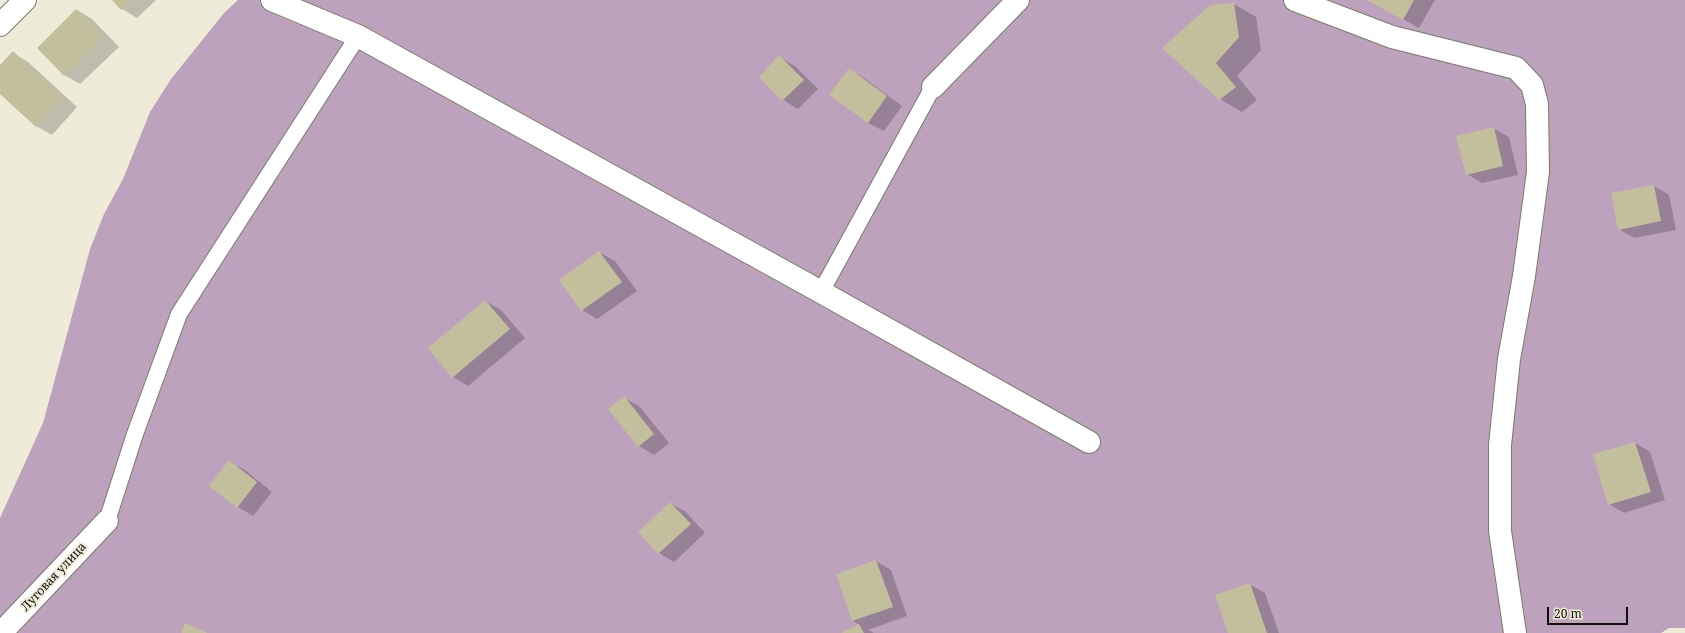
<!DOCTYPE html>
<html>
<head>
<meta charset="utf-8">
<style>
	body { margin:0 }
	#map { position:relative; width:1685px; height:633px; overflow:hidden; background:#eeecd9; font-family:"Noto Serif",serif }
	canvas { display:block }
	.scale { position:absolute; left:1547px; top:607px; width:81px; height:18px; box-sizing:border-box; border:2px solid #100f09; border-top:0; padding-left:5px; font-size:12px; line-height:14px; white-space:nowrap; color:#100f09; -webkit-text-stroke:3px #eeecd9; paint-order:stroke }
</style>
</head>
<body>
<div id="map">
<canvas width="1685" height="633"></canvas>
<div class="scale">20 m</div>
</div>
<script>
const context = document.querySelector('canvas').getContext('2d');
context.lineJoin = 'round';
function fillPath(path, color) { context.fillStyle = color; context.fill(path, 'evenodd'); }
function stroke(path, color, width, dash) { context.strokeStyle = color; context.lineWidth = width; context.lineCap = dash ? 'butt' : 'round'; context.setLineDash(dash || []); context.stroke(path); }
function write(font, color, halo, rows, align = 'center') {
  context.font = font + ' "Noto Serif",serif'; context.lineWidth = 4; context.setLineDash([]); context.textBaseline = 'middle'; context.strokeStyle = halo; context.fillStyle = color; for (const [text, x, y, turn = 0] of rows) {
    context.save(); context.translate(x, y); context.rotate((+turn || 0) * Math.PI / 180); context.textAlign = isNaN(turn) ? turn : align; if (halo) context.strokeText(text, 0, 0); context.fillText(text, 0, 0); context.restore();
  }
}
const forest = new Path2D(`
	M238 0H1685V628H1669L1661 633H0V518L43 423 90 249 104 214 123 179 150 112 171 79 224 13Z`);
const shadow = new Path2D(`
	M113 0H156L137 18 122 9Z
	M1369 0H1435L1419 28Z
	M1234 4 1256 17 1261 50 1237 76 1257 100 1242 112 1220 99 1163 48Z
	M77 10 92 19 119 47 80 84 64 75Z
	M13 53 28 62 77 107 52 135 36 126 0 93V67Z
	M779 57 795 66 818 89 798 109 783 100Z
	M849 69 864 78 902 106 884 131 868 123Z
	M1493 128 1509 137 1518 175 1482 183 1467 174Z
	M1654 186 1669 195 1676 230 1634 238 1619 229Z
	M599 252 615 261 637 291 597 319 582 310 560 280Z
	M485 301 501 310 525 338 468 386 453 377Z
	M624 398 639 406 669 443 654 455 639 446Z
	M1635 443 1650 452 1665 500 1624 513 1609 504Z
	M229 462 245 470 272 492 253 516 238 507 211 485Z
	M670 503 686 512 705 533 674 562 659 553Z
	M876 561 891 570 907 616 868 630 874 633H843L860 625 853 621Z
	M1249 584 1265 593 1279 633H1229Z`);
const building = new Path2D(`
	M112 0H132L121 10Z
	M1367 0H1414L1403 20Z
	M1234 3 1239 37 1216 63 1236 87 1219 100 1162 48 1210 5Z
	M76 9 104 37 64 76 37 48Z
	M13 51 62 97 36 127 0 94V65Z
	M779 55 804 80 782 101 759 77Z
	M849 68 887 96 868 123 829 95Z
	M1494 127 1503 166 1466 175 1456 136Z
	M1654 185 1661 221 1618 230 1611 193Z
	M599 251 622 282 581 311 559 280Z
	M485 300 510 329 452 378 428 348Z
	M624 396 654 434 638 447 608 409Z
	M1635 442 1651 492 1608 505 1593 454Z
	M229 460 257 482 237 508 209 486Z
	M670 502 691 524 658 554 638 532Z
	M876 560 893 607 852 621 836 574Z
	M1250 583 1267 633H1228L1215 595Z
	M185 623 208 633H181Z
	M859 624 864 633H841Z`);
const lane = new Path2D(`
	M821 292 933 87
	M107 521 135 434 179 314 358 36`);
const street = new Path2D(`
	M272 0 358 36 821 292 1089 442
	M1295 0 1392 37 1516 68 1532 85 1537 104 1538 172 1524 276 1509 359 1500 445V531L1515 633
	M0 25 25 0
	M933 87 1018 0
	M1 633 107 521`);
const streetNames = [
	["Луговая улица",54,577,-47]
];
fillPath(forest, '#bca2bc');
fillPath(shadow, '#0003');
fillPath(building, '#c3bf9c');
stroke(lane, '#7c7a6a', 18);
stroke(street, '#7c7a6a', 24);
stroke(lane, '#fff', 16);
stroke(street, '#fff', 22);
write('12px', '#100f09', '#eeecd9', streetNames);
</script>
</body>
</html>
